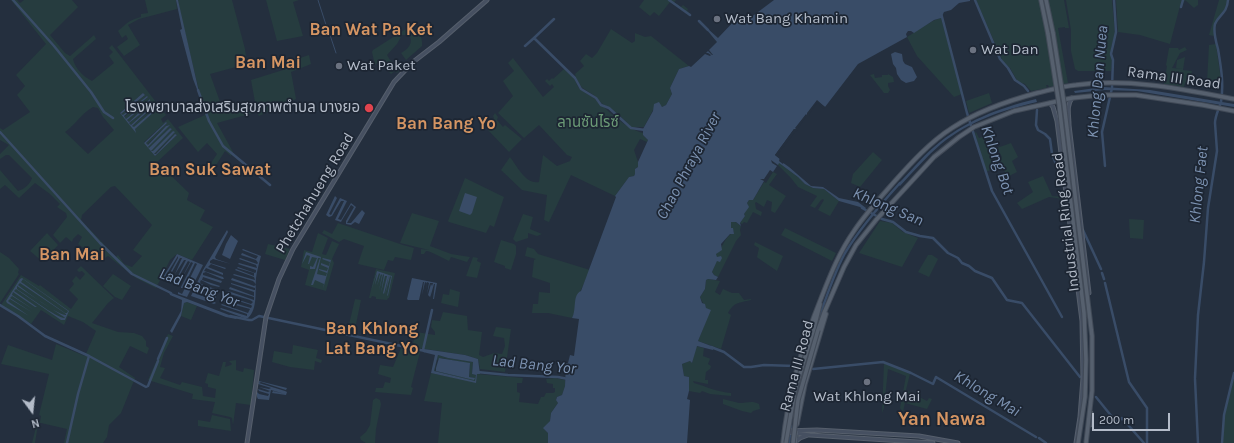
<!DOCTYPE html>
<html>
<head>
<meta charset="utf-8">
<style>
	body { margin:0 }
	#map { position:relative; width:1234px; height:443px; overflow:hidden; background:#242f3e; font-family:Karla,sans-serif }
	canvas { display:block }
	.north { position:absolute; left:12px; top:391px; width:40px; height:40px; -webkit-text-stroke:3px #1d2633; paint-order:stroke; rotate:165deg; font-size:11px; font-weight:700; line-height:16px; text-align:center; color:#b4bcc9 }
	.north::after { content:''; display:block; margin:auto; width:14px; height:18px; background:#b4bcc9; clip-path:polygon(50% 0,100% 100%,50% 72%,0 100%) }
	.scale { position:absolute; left:1092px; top:413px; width:78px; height:18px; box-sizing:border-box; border:2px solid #b4bcc9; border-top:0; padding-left:5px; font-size:12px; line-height:14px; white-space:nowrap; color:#b4bcc9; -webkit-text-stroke:3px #1d2633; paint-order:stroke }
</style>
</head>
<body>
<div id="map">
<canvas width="1234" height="443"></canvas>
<div class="north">N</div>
<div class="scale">200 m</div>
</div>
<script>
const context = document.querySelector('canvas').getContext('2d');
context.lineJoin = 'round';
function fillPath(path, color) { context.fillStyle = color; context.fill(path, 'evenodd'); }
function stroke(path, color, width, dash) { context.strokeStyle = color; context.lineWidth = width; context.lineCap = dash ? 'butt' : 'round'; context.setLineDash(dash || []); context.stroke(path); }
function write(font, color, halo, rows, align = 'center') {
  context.font = font + ' Karla,"Noto Sans Thai",sans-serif'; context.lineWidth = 3.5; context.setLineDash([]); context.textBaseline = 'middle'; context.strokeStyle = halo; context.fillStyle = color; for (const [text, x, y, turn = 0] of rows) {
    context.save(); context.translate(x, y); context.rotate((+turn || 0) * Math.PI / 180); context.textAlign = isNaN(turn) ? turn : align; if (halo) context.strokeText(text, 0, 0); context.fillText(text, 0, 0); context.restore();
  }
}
const green = new Path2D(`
	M11 0H17L20 3 24 0H72L78 7 50 35 65 53 70 56 94 35 96 39 73 59C75 69 84 77 92 81L114 63 109 56 113 52 109 48 112 45 166 115 161 119 163 123 168 119 183 138 157 162 189 193 187 200 205 210 200 220 213 227 192 260 177 254 170 260 156 288 136 278 108 256 105 258 97 250 92 254 78 244 82 237 78 234 73 239 72 242 66 237 60 243 53 235 67 217 66 213 57 207 60 204 50 194 35 183 19 198 5 185 0 189V170L18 191C25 189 30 184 32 178L9 155H6L0 159V154L9 145 0 140V128L3 130 30 112 17 95 25 86 16 75 46 44ZM143 93 145 95 121 114 123 116 147 96 148 97 124 117 126 119 150 99V101L127 120 129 122 141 110 151 105 129 123 131 125 153 105 154 107 132 126 134 128 155 108V111L134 129 120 113ZM93 107 98 108 103 117 114 130 88 154 65 132C76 124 82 113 93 107ZM166 122 167 123 146 143 147 145 166 126 169 125 148 147 149 149 170 128 172 129 151 150 153 152 173 131 174 133 154 153V154H155L175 134 177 135 155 156 144 142ZM115 186 152 225 133 250 142 256 132 267 124 264 118 255 116 257 81 220 82 215 111 187Z
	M145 0H176L177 9 139 19 128 25 140 45 124 56 117 47 128 39 126 35 122 38 118 31C128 23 127 21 141 17V14L148 13Z
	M178 0H232L245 49 247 64 210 74 223 110 255 102 251 80 299 65 297 59 309 55 311 64 291 72 296 99 259 116 257 112 217 123 233 152 231 156 225 151 213 170 209 166 217 154 207 143 198 152 178 127 205 115 181 17Z
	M266 0H299L293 2 303 36 277 41Z
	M644 0H676L674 2 681 7 683 5 688 9 687 11 689 12 688 14 670 2 659 16 654 12 650 16 639 7Z
	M976 0H1064L1069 28H1065V27L1058 28 1068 83 1049 87 1048 85H1046L1047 88 1031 91 1025 84 1018 82 1010 68 1003 62Z
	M1066 0H1112L1115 34 1111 48 1112 60 1111 71H1078L1075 69 1071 51V30Z
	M1116 0H1198V5L1194 8 1185 0 1182 6H1180L1170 44 1140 35 1118 32Z
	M1219 0H1227L1226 8 1214 25V36L1209 35Z
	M941 18 962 94 954 97 917 56 907 37C916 32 933 19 941 18Z
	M409 27C418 29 423 36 422 46L406 60 401 53C408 49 414 43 409 35H402L397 44 387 55 390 60 394 63 398 61 403 67 397 73 395 71 391 74 386 69 388 65 386 63 382 66 378 62 375 65 372 52 373 50Z
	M611 29 632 43 635 41V33L645 37 651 36 689 66 679 69 670 88 672 94 666 105 662 107 660 105 653 110 644 127H631C625 120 617 113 610 108 607 106 607 107 604 105 601 103 598 99 595 96 584 88 579 89 575 74L584 66 580 61 586 54 592 58 597 53Z
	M1216 44 1220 73V85L1207 82 1209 45Z
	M1185 47 1187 50 1180 53 1172 68 1182 69 1176 68 1177 60 1185 57 1183 70 1192 71C1191 78 1185 80 1184 87L1164 84 1167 66 1166 65 1169 48H1178L1179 50Z
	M513 58 543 97 554 87 552 84 550 86 545 81 547 79 549 81 552 78 553 79 564 69C567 72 572 75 575 80 576 83 577 85 579 88 584 93 590 95 595 99 609 111 624 128 643 133V135L648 140 647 142 640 139 634 150 638 162V167L635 169V174L634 176 629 177 615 196 571 175 549 222 544 220 547 195 522 190 501 170 510 157C517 166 526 185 539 182L543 155 557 166 570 161 572 157 567 155 539 125 524 138 498 113 513 96 503 81 514 71 508 63Z
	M874 74 875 78 882 77V75H888V74L893 77 894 82 888 83V86L890 90 888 93H884L870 75Z
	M989 93 992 103 969 113 966 101Z
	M495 113 498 117 497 120 503 127 505 125 522 139 509 152 487 129 494 118 493 116Z
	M976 132 979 138 989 135 999 159 1002 157 997 148 1011 143 1018 157 1012 161 1017 172 1007 177 1002 165 986 172 975 133Z
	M873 152 882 160 860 187 851 183 853 174Z
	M778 162 798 177 805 184 813 188 824 189 839 201 830 216 818 210 824 200 823 199 821 200 815 208 810 206 817 196 798 187 791 178 778 165Z
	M773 172 777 174 769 185 786 196 775 213 771 211 772 202 767 200 764 207 756 202 755 203 756 209 762 212 761 216 753 212 747 223 744 222 742 224 740 223 745 216 744 214 748 206 747 203 749 200H753L764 182 766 183Z
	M1043 176 1052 196 1064 197V199L1049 197 1022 209 1017 203 1033 192 1028 182Z
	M465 178 504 197 494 227 490 225 486 233 449 222 448 221Z
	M412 213 439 221 430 246 451 254 470 257 467 262 451 257 449 261C444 259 431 251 426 251L424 254H421V249L429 250 400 243Z
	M523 214 533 217 530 229 542 234 537 236 528 233V238L516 242 513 239Z
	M1129 219 1144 220 1143 239 1130 238Z
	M734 221 741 226 740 230 741 235 736 241 718 277 714 275 712 272 717 260 716 254C723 248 724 237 734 232L731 228V222Z
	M880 221 892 223 903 232 918 238 902 267 859 253Z
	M338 223 403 245 414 248 411 260 395 257 393 261 388 260 384 270 358 264 364 246 344 239 339 242 322 233 324 230 332 234Z
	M785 228 836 253 832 261 781 235Z
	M47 233 58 245 43 262 30 251Z
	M318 233 328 238 322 254 326 255 332 241 339 244 332 259 334 263 326 291 305 285 309 270 301 267 304 250 312 252Z
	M501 240 514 244 516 246V254L511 270 505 268V266L494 262Z
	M755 242 783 256 777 271 758 258 757 257 759 248 754 245Z
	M268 244 290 249 285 260 265 254Z
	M527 247 534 249 538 254 590 270 575 303V312L572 318 548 313H532L533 304H538L539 292 550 293V283L532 277 534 260 536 259 525 256Z
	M0 252 9 258 19 269 18 273 19 274 0 303Z
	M928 255H932L938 259 929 277 918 272Z
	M473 257 478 258 477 261 481 263 477 278 466 276Z
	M81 266 114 298 108 303 92 323 118 332 134 333 142 336 146 341V346L149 348 147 354 130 346 119 367 135 378 121 413 109 425 107 437 103 443H64L67 429 41 423 38 424 35 443H32L37 423 40 422 41 416 39 415 49 374 1 364 8 345 52 360 56 344 85 356 96 331 83 322 68 316 64 325 41 310 31 324 1 305 21 275 39 286 40 285 71 309 78 299 69 290 74 284 72 281 76 276 80 280 85 274 82 271 79 272 77 270Z
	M376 269 395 273 389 298H388L387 300 376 299V297L372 296 371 298H369Z
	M113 274 131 286 122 300 115 297 103 286Z
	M708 279 720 281 715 292 720 295 723 289 732 293H739L744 300 751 299V300C739 303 734 302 728 313L731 315 721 349 698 341C701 333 709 317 706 309 705 305 702 302 700 297L705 289 706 280Z
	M450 289 460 292 458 307 441 303 443 294 449 295Z
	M355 299 361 300 354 334 347 333Z
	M187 302 197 306 191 320 181 316 184 303Z
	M443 312 467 316 468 330 482 332 479 355 483 357 494 353 502 354 505 346 504 338 493 336 496 327 511 329 505 372 480 369 478 359 465 355 412 347 416 332 435 335V332L431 327 432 320 440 321Z
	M168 334 173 336 164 353 160 367 165 368 160 378 180 385 182 382 202 387 203 396 215 398 216 389 208 387V384L205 383 208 373 219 376 223 362H226L225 367 231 365 232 364 229 361 236 360V370L243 372 244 368 254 370 251 405 236 403 233 425 232 418 230 417 212 413 215 402 192 399 193 394 148 380Z
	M293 345 318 350 316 358 322 360 321 363 315 361 314 370 290 367 272 362 274 351 292 354Z
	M696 346 704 348 703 356 711 359H710L708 364 711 366 710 369 706 372 705 380H708V384L693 381 694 383C707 387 718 392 731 393V396L710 394 702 391 700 393 689 391V377L684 376 682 364 690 361 692 363Z
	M401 348 420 352 411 387 413 388 411 395 375 392 376 388H383L385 382 390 383 391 378 378 374 380 365 393 367Z
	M438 355 448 358 473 362 472 374 476 375 477 378V374L523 378 522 383H517V392L520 393 519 402 538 404 541 397H544L546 393H553L555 392V388H553V384L547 383 546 379 555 378 565 380V386L562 395 557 397 556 399 558 403 551 413 550 421 544 429 548 433V443H438L442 403 424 401 431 373 476 382 434 371ZM442 358 470 364 469 377 474 378H469L436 371 435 370 437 360Z
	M438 363 468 369V372L444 368 468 373 467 376 437 370Z
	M884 363 910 374 906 390 927 401 929 398 932 399 927 409 905 403 903 412 900 408 906 376 888 369 884 408 882 413Z
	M1234 376V443H1223L1224 418Z
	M376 398 380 400 381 404 376 429 375 443H366L361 440 360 437 366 432 370 425 373 400Z
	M723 399C728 400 734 402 739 403 747 403 752 400 759 404L760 409 753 411 751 413 742 411 723 404Z
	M212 415 230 419 231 431 198 426V420L210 422Z`);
const water = new Path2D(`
	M176 0H178L199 92H198L193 79 180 30 182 29Z
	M774 0H970V1L959 3 951 10 944 12 941 18 934 20 914 33 911 31H908L906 34 907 37 858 64 825 107 817 101 807 115H806L796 128V129H794L775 155 780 159 779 160 789 167 811 186 823 187 839 198 858 202 866 208 864 210 860 207 839 201 824 189 813 188 805 184 798 177 779 163 778 165 771 160 772 163 777 166 773 172 770 170 764 179H760L764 181 753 200H749L747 203 749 207 744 214 745 216 740 223 741 226 736 222H731V228H733L734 234H730L721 244 722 250 716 254 717 257 721 256 722 258 720 262 717 261 712 272 714 275 718 277 716 280 708 279 706 280 705 289 700 297 702 303 705 304 706 308 711 310 698 341 714 347 713 350 697 346 692 363 690 361 682 364 684 376 689 377V391L687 399 690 400 687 443H548V433L543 428 550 421 551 413 558 403 556 400 557 397 562 395 565 386 566 363H568L570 355 574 356 579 319 572 318C577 309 572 295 581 291L616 197 615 196 629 177 634 176 635 174V169L638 167V162L648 140 643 135V129L653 111 654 104 659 102 662 107 666 105 672 94 670 88 679 69 689 66 691 67 705 54 710 56 711 55 708 53H706L708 51 712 55H713L709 50 717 42 706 29 707 28 718 38 737 18 742 24Z
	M895 52 902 54 903 61 905 64 912 67 917 77 914 81 906 83 901 80 897 74 896 68 893 64 891 54Z
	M1103 87 1150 90 1234 104V107L1137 91 1105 90 1075 93 1074 91Z
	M143 93 145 95 121 114 123 115 147 96 148 97 124 116 126 119 150 99V101L127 120 129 122 151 101 152 105 129 123 131 125 153 105H155L132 126 134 127 156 108 157 109 155 111 135 129 136 133 120 113Z
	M1036 99 1037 102C1002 110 970 121 941 144 926 157 913 172 900 186L898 184C910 172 921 158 934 147 964 121 999 108 1036 99Z
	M166 122 167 123 146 143 148 145 166 126 170 125 148 147 149 148 170 128 172 129 151 151H153L173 131 175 132 154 154H156L175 134 177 135 155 156 144 143Z
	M465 193 477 197 472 213 470 215 459 211Z
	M335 196 337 198 329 214 331 215 340 198 347 201 338 219 341 220 351 203 356 207 347 223H351L362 210 365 213 359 224 355 222 351 225 346 224V221L354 207 351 205 342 220 341 222 335 220 344 201H341L332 216 329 217 326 215Z
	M227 230 228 232 215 257 216 259 231 264 213 259 210 261V263L226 268 225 269 211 264 208 267 223 273V275L206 268 204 271 223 277 224 279H222L206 272 203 273V275L222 281 221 283 203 277 202 280 220 286 219 287 211 285 201 280 200 282 201 284 218 290 216 293 200 286V289L216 296V298C208 298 202 291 195 292L196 294C203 296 210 298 216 303L214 304 191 296 203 270Z
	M231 235 238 241 230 259 222 255 226 244Z
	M243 249 261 256C259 263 257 271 256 278 255 290 258 309 248 318H244L220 309 221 308 247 316V314L221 305 222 304 248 313 250 309 224 302V300L251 308 252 306 251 305 226 297 227 296 251 304 253 302 250 300 227 293 228 291 254 300V297L229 289 230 287 254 296V292L231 284V283L254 290H255V288L231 280 232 278 254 286 256 285 255 283 253 281 233 275 234 274 255 280 254 277 235 270 236 269 254 276V273L237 268 238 267 255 273 256 272V270L238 264 239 263 257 268 256 265 239 259 240 258 257 264 258 263 256 260 241 255 242 253 256 259 258 256 242 250Z
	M306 252 321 257 317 274 326 276 327 273 319 270V269L327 271 328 268 321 265V263L329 266 330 262 322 259 323 258 331 260 323 289 324 284 315 280 313 285H311L320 258H318L315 269H310V266L313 267 317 258 312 257 309 264H308L310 256 307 255 302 264Z
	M177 254 203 265 187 297 178 294V292L182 294 197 264 195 263 183 288H181V287L193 263 191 262 182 278 190 262 188 261 179 276H178L186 260H184L175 274 182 258H180L172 272 171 271 178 258V256L163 280 162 279Z
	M377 271 392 276 388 295 387 296 391 277 390 276 385 295 389 275 384 294 383 293 387 276H385L381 293 384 275 383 274 379 291 382 275 381 274 377 286 380 274 379 273 375 285 377 273 371 291Z
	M22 278 69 311 65 320H61L16 289 14 291 37 307H35L13 292 12 295 34 310 12 296 10 298 33 313 10 299 8 301 9 302 29 316 7 303 6 301 20 279ZM23 279 68 311 67 313H65L24 284 21 282ZM20 283 66 314V315C57 315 27 292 18 285ZM17 286 64 317 65 318C58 319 25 294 17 289Z
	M412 278 437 283 434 299H433L435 284H434L430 298 431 291 430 297 428 295 431 284 432 286 433 283H430L427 294 429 283 427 282 425 295 427 283 425 282 422 295 424 282H423L419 300H408L407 299Z
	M169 292 237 318 236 319 226 317 187 302 184 303 181 316 172 333 170 331 181 311 182 300 170 295Z
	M424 349 465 355 478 359 480 374H477L476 383 431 373 435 355 423 352ZM438 355 448 358 473 362 472 374 476 375 475 381 434 371Z
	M439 358 470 363 469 377 475 378 474 380 436 371V368Z
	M259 381 287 388 286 390 261 382 259 383 285 391 287 392 286 395 272 393 273 391 285 394 271 390 269 400 258 399 257 397V392L259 394 268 396 269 394 259 391 258 389 268 392 270 391 259 387 269 389 271 388 258 384Z`);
const pier = new Path2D(`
	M817 100 825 107 824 109 817 103 810 113 809 117H806L798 128V130L795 132 778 154 782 158V160L784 161 783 164 779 161 780 159 775 155 794 129H796L795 128 806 114 807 115V113Z`);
const stream = new Path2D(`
	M318 0 328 31
	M330 35 336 53`);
const canal = new Path2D(`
	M13 0 54 46 91 92 104 112 113 118
	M669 0 690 15
	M975 0 1000 59 1008 68 1015 80 1024 86 1028 91
	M1181 7 1183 0
	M941 13 967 113 992 191 1062 317
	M699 21 708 30
	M534 38 554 19
	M525 46 534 38 575 78 581 89 596 98 601 105 609 108 631 128 645 130
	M198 90 209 121 223 146 270 185
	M1037 110 1036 125 1038 130 1045 134 1050 139 1052 154 1058 169 1062 184
	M0 132 100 243 132 274 171 293
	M1105 166 1102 132 1112 88 1113 60 1111 54 1116 32 1114 0
	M862 208 882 219 893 222 906 232 920 236 933 238 948 253 958 258 962 263 969 266 975 271 992 278 1007 300 1022 303 1080 377
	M1083 230 1101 269
	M1102 273 1104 279
	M1105 283 1129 382 1147 408V443
	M0 305 18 316 45 336 89 356 146 387 148 386 158 361
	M230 316 249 320H252L259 316 425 351
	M815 330C824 304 832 277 845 253 860 228 880 205 900 183
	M711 347 724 352 744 367H751L764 365 795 366
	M423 350 432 310
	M158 359 167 338
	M813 369 883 362 911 373 933 384 936 377 1036 437
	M477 372 508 375 558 377 568 379
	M1195 378 1198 315 1204 262 1208 208 1217 151 1215 123C1215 116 1219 109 1221 102 1224 84 1221 67 1218 49 1216 42 1213 32 1215 24 1219 14 1227 14 1228 0
	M1195 379 1198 443
	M1096 397 1117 423 1122 418 1144 443
	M794 403 800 379
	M1039 438 1046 443
	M67 443 78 394 89 356
	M789 443 791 426
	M1222 443 1224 415 1234 373`);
const secondary = new Path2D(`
	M1072 98C1066 106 1069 115 1069 125L1089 293
	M1050 103 1053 107 1057 121 1082 321 1083 378 1080 417 1076 443
	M1090 425 1091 413
	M786 431 817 430 919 436 958 443
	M788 432 810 435 933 443
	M795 442 800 438 808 435
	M247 443 266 317 279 279 293 249 394 82 413 62 439 42 487 0`);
const primary = new Path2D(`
	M1041 0 1048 34
	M1046 0 1053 33
	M814 328 820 304
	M818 330 824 313 844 267 856 245 876 220 934 157 959 137 974 127 1014 111 1072 98 1101 95H1136L1203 105 1234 111
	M797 424 805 384 826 314
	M783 443C788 392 803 343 822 296 831 273 840 251 854 231 866 213 880 198 894 182 911 163 930 142 952 128 978 111 1007 101 1037 93 1050 90 1063 86 1076 85 1129 78 1182 89 1234 99
	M795 443 796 432`);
const primaryBridge = new Path2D(`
	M1053 33 1064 103 1092 336V391L1086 443
	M1048 34 1059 104 1084 313 1086 360 1085 397 1078 443
	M786 443 795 390 814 328
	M793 443 798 400 818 330`);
const markers = [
	[717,19,4,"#6b7280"],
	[973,50,4,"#6b7280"],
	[339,66,4,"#6b7280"],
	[369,108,5,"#e0444e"],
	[867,382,4,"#6b7280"]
];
const poiNames = [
	["Wat Bang Khamin",725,19],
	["Wat Dan",981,50],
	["Wat Paket",347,66],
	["โรงพยาบาลส่งเสริมสุขภาพตำบล บางยอ",360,108,"right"],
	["Wat Khlong Mai",867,397,"center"]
];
const streetNames = [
	["Rama III Road",1174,78,8],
	["Phetchahueng Road",315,193,-59],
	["Industrial Ring Road",1066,222,-97],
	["Rama III Road",797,366,-75]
];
const parkNames = [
	["ลานซันไรซ์",588,123]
];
const waterNames = [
	["Khlong Dan Nuea",1098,82,-85],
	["Khlong Bot",997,160,71],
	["Chao Phraya River",689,166,-62],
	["Khlong Faet",1199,185,-84],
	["Khlong San",888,207,23],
	["Lad Bang Yor",199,288,21],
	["Lad Bang Yor",534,365,6],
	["Khlong Mai",987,394,31]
];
const quarterNames = [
	["Ban Wat Pa Ket",371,30],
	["Ban Mai",268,63],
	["Ban Bang Yo",446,124],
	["Ban Suk Sawat",210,170],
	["Ban Mai",72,255],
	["Ban Khlong",372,329],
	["Lat Bang Yo",372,349]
];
const districtNames = [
	["Yan Nawa",942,420]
];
fillPath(green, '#263c3f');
fillPath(water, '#394c67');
fillPath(pier, '#242f3e');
stroke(stream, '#394c67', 1);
stroke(canal, '#394c67', 2.5);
stroke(secondary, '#565f6c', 5);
stroke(primary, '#414a57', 5.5);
stroke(secondary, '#465061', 3);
stroke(primary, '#56606e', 3.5);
stroke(primaryBridge, '#414a57', 5.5, []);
stroke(primaryBridge, '#56606e', 3.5);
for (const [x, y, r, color] of markers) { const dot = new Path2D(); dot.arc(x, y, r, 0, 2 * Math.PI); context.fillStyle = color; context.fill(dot); stroke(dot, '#1d2633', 1.5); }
write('15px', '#b4bcc9', '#1d2633', poiNames, 'left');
write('15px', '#b4bcc9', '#1d2633', streetNames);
write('15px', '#6b9a76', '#1d2633', parkNames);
write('italic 16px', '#7c92b1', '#1d2633', waterNames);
write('bold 17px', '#d59563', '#1d2633', quarterNames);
write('bold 19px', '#d59563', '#1d2633', districtNames);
</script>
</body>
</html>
